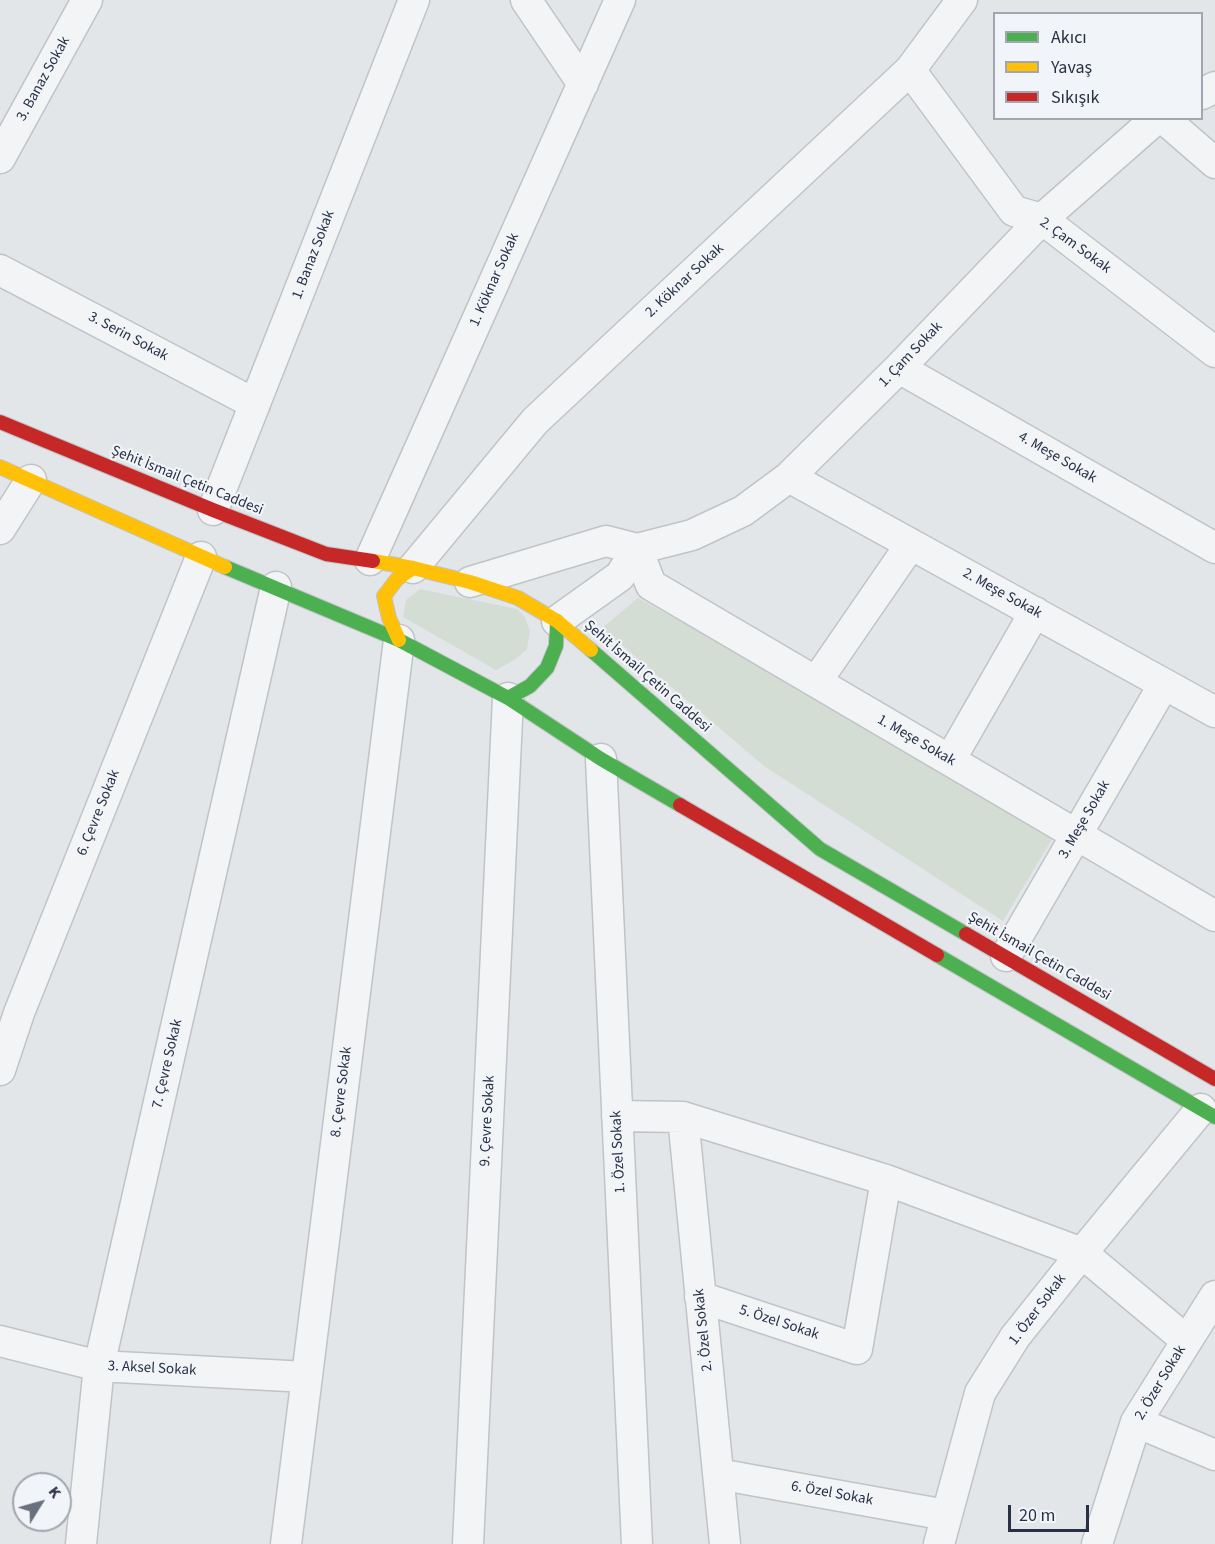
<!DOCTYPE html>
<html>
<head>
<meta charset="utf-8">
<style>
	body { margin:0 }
	#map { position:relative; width:1215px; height:1544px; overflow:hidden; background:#e3e6e9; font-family:"Source Sans 3",sans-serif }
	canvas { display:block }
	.legend { position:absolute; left:993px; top:12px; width:210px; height:108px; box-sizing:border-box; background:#f1f4f8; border:2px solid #a1a6b0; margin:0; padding:8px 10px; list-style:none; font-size:18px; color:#283144 }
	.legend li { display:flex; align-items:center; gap:12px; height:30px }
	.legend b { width:30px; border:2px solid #a1a6b0 }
	.north { position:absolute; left:12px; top:1472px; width:60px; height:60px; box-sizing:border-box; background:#f1f4f8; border:2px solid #a1a6b0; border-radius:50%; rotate:53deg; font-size:16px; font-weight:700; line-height:24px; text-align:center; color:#283144 }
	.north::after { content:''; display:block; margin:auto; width:21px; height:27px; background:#69707e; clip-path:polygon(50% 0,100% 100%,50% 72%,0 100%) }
	.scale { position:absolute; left:1008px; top:1505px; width:81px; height:27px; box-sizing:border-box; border:3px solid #283144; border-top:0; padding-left:8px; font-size:18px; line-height:21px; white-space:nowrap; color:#283144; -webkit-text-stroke:4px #f1f4f8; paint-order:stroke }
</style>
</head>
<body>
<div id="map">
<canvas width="1215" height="1544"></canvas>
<ul class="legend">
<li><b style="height:8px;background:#4caf50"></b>Akıcı</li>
<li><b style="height:8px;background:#ffc107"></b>Yavaş</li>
<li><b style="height:8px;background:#c62828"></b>Sıkışık</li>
</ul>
<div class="north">K</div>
<div class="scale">20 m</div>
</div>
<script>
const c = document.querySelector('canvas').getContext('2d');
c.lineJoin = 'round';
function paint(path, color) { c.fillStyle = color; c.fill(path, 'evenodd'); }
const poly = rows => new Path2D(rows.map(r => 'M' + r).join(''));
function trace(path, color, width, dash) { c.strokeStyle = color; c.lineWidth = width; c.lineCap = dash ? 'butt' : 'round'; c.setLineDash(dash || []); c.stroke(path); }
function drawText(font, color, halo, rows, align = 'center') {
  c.font = font + ' "Source Sans 3",sans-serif'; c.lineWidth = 4.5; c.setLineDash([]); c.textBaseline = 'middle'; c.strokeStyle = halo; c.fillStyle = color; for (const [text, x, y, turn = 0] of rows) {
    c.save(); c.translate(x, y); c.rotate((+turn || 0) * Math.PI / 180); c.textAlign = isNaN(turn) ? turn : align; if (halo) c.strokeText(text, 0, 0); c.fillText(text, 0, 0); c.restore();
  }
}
paint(poly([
	[420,589,517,609,525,617,530,631,527,649,516,659,496,670,403,617,406,600],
	[638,598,1058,829,1003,921,764,766,602,628]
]), '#d3ddd4');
const street = poly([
	[526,0,583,84],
	[910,70,1014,211,1042,219,1215,352],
	[1202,94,1215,87],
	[1163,118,1215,163],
	[0,158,87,0],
	[0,270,255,404],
	[899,368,1215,548],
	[789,477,1215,712],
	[213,510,414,0],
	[0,529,31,480],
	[637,549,651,585,1215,916],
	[370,560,620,0],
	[413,568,535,421,910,70,962,0],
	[470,582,606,541,637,549,692,535,743,511,789,477,899,368,1042,219,1157,118],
	[557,621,620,576,637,549],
	[816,682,911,544],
	[601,759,637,1544],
	[950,760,1035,612],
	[1006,956,1164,684],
	[0,1070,19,1013,201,557],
	[617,1116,683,1117,886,1180,1082,1253,1186,1340],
	[683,1117,725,1544],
	[700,1297,857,1349,886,1180],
	[0,1341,99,1366,307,1377],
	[1136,1422,1215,1455],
	[718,1474,946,1515],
	[81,1544,99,1366,276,587],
	[286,1544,399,640],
	[468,1544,508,698],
	[939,1544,980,1393,1015,1337,1082,1253,1201,1109],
	[1097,1544,1136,1422,1215,1296]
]);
const fast = poly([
	[225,567,399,640,508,698,601,759,680,805],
	[591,650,820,849,966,934],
	[508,698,530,686,547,668,556,646,557,621],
	[937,955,1215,1117]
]);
const slow = poly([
	[0,467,225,567],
	[373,561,413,568,470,582,518,598,557,621,591,650],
	[399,640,389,618,384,596,397,579,413,568]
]);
const jam = poly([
	[0,422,213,510,326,554,373,561],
	[680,805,937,955],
	[966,934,1215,1079]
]);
trace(street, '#c0c3c7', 33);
trace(fast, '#c0c3c7', 16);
trace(slow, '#c0c3c7', 16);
trace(jam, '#c0c3c7', 16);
trace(street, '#f3f4f5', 30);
trace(fast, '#4caf50', 14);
trace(slow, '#ffc107', 14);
trace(jam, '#c62828', 14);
drawText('15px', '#283144', '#f1f4f8', [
	["3. Banaz Sokak",44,79,-61],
	["2. Çam Sokak",1075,246,36],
	["1. Banaz Sokak",314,255,-69],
	["1. Köknar Sokak",495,280,-66],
	["2. Köknar Sokak",685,281,-43],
	["3. Serin Sokak",128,337,28],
	["1. Çam Sokak",911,355,-46],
	["4. Meşe Sokak",1057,458,30],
	["Şehit İsmail Çetin Caddesi",187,481,22],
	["2. Meşe Sokak",1002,594,29],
	["Şehit İsmail Çetin Caddesi",647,677,41],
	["1. Meşe Sokak",916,741,30],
	["6. Çevre Sokak",99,813,-68],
	["3. Meşe Sokak",1085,820,-60],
	["Şehit İsmail Çetin Caddesi",1039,957,30],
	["7. Çevre Sokak",168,1064,-77],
	["8. Çevre Sokak",342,1092,-83],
	["9. Çevre Sokak",488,1121,-87],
	["1. Özel Sokak",619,1152,-93],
	["1. Özer Sokak",1038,1310,-53],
	["5. Özel Sokak",779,1323,18],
	["2. Özel Sokak",704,1330,-96],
	["3. Aksel Sokak",152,1369,3],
	["2. Özer Sokak",1161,1383,-59],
	["6. Özel Sokak",832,1494,10]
]);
</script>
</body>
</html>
